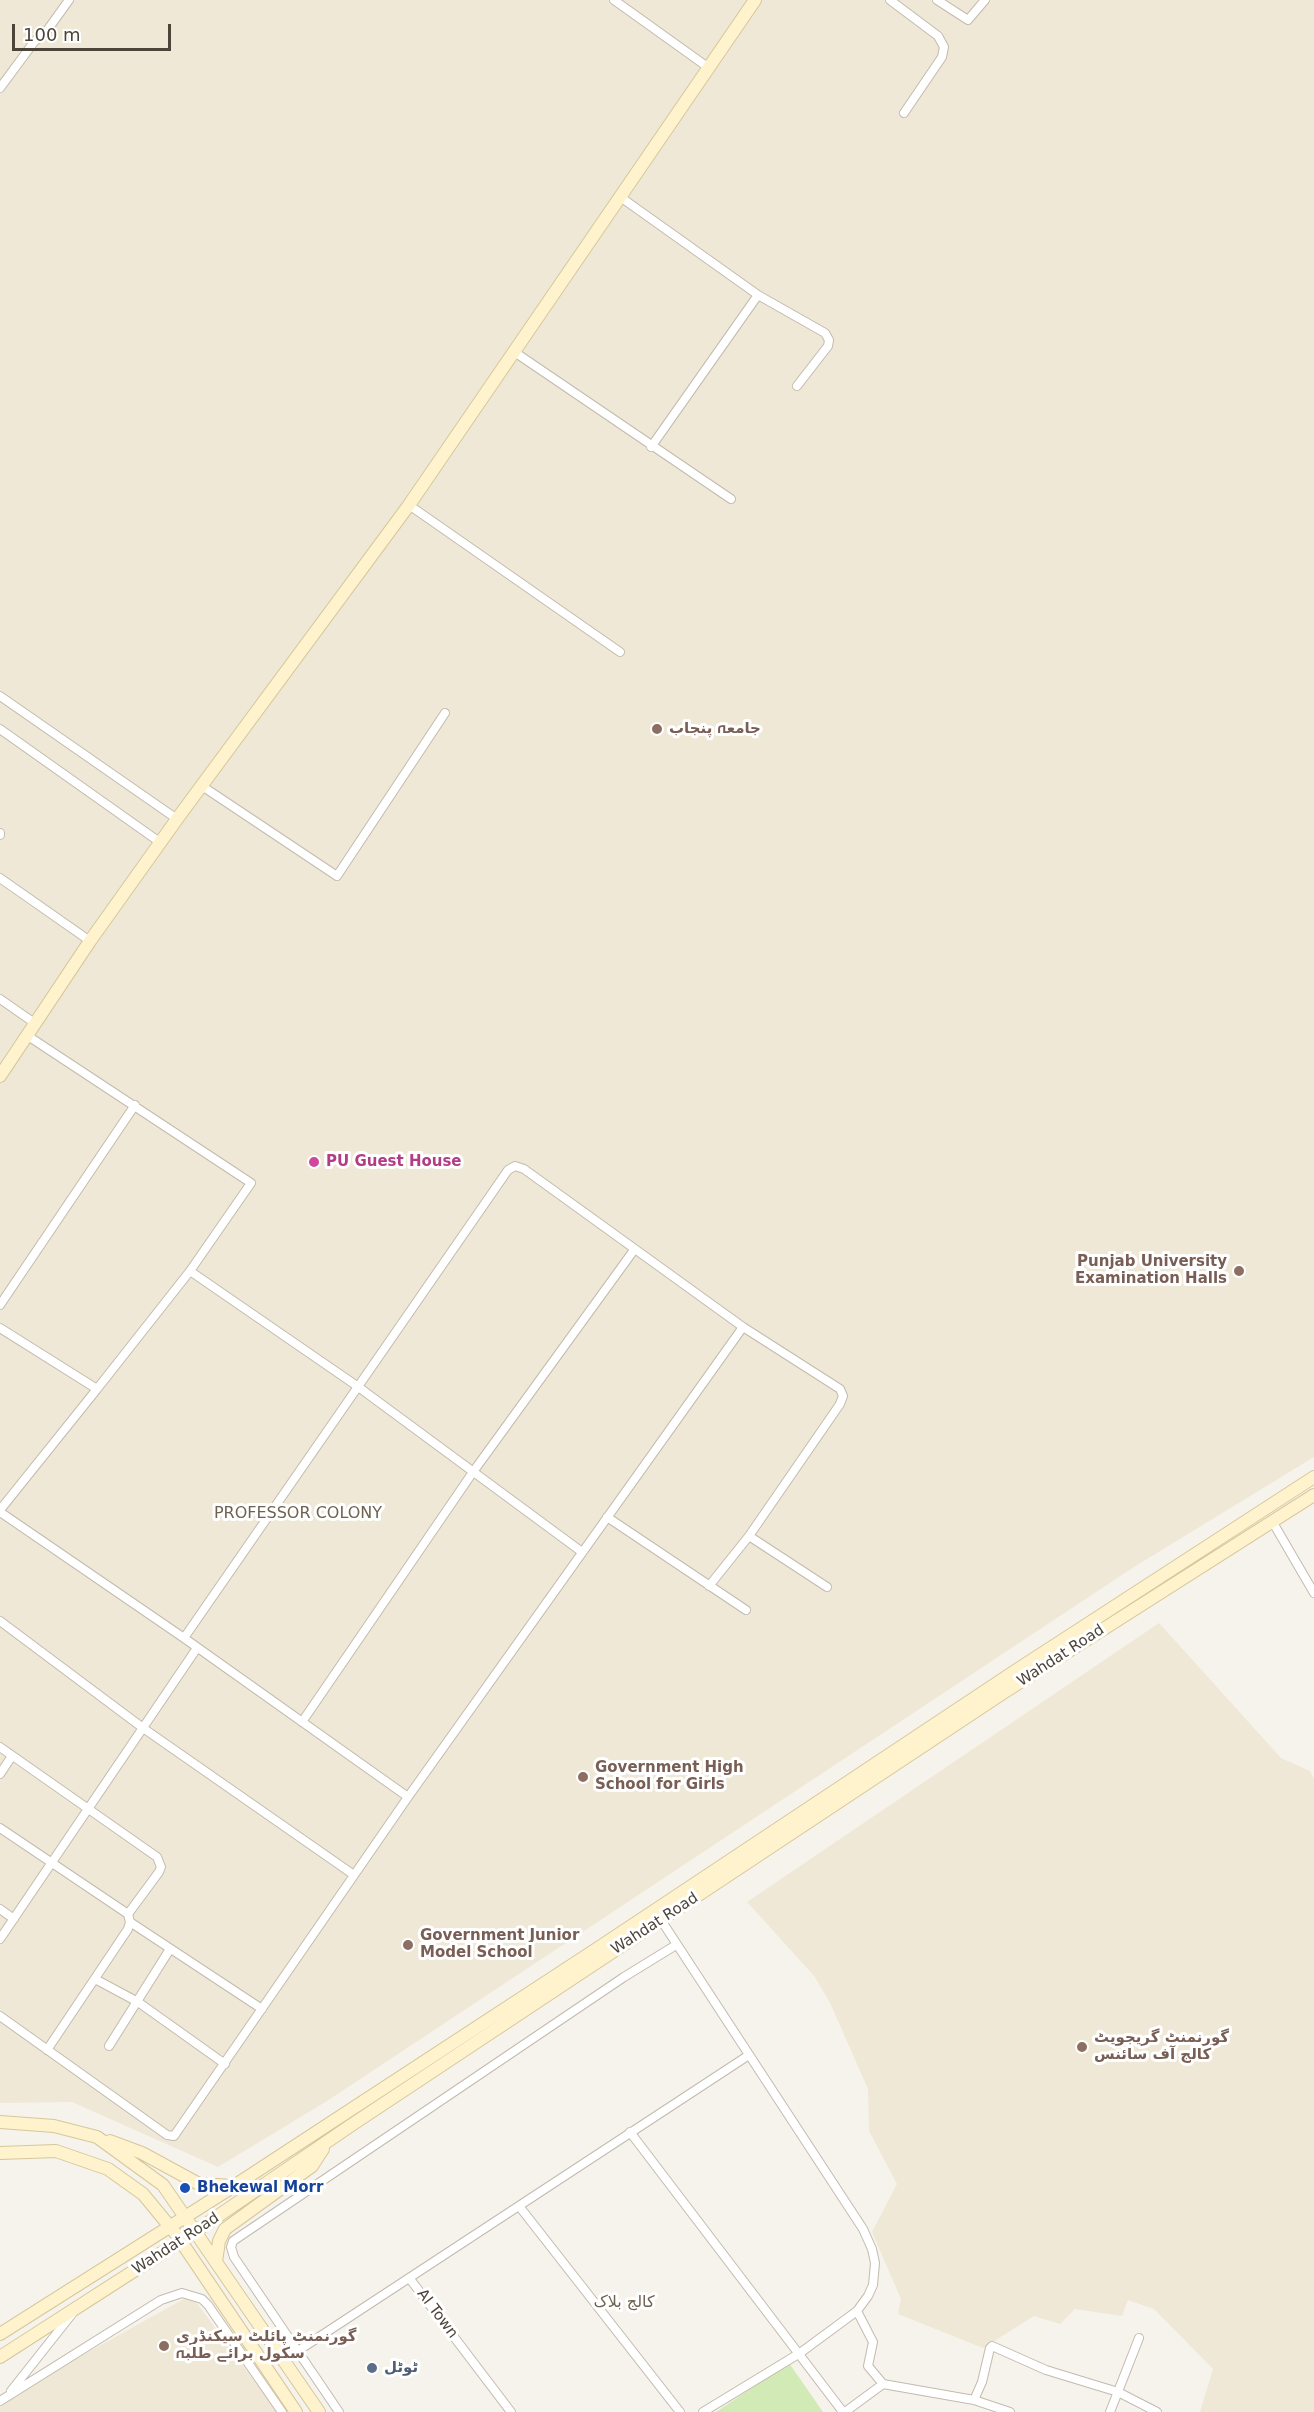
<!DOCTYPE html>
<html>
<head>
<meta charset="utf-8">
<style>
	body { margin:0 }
	#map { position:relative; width:1314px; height:2412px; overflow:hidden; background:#f6f3ec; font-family:"DejaVu Sans",sans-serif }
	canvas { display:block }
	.scale { position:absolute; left:12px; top:24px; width:159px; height:27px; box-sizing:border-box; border:3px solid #4b4439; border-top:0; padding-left:8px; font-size:18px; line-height:21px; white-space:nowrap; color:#4b4439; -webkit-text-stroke:4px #fff; paint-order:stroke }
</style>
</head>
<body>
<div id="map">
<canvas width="1314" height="2412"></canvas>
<div class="scale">100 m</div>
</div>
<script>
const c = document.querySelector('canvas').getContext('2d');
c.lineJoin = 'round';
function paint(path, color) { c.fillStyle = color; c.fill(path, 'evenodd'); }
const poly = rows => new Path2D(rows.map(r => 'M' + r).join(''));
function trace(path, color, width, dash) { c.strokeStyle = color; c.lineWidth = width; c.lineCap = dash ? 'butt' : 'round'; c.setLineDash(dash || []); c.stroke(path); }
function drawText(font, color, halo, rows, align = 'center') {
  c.font = font + ' "DejaVu Sans",Cairo,sans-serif'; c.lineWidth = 6; c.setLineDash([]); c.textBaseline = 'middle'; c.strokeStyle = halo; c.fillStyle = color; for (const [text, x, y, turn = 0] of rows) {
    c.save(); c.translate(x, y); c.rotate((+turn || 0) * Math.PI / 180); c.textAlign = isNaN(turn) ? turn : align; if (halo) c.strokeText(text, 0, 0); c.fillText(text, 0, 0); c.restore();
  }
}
paint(poly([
	[0,0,1314,0,1314,1457,1134,1567,327,2101,218,2167,72,2102,0,2103],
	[1159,1623,1281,1758,1310,1771,1314,1779,1314,2412,1200,2412,1213,2369,1154,2309,1128,2300,1122,2316,1075,2309,1060,2324,1034,2316,983,2348,898,2314,901,2299,872,2232,897,2184,869,2131,868,2089,831,2005,815,1977,747,1902],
	[191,2295,277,2412,0,2412,0,2401]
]), '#efe8d6');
paint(poly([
	[789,2363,823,2412,716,2412]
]), '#d2eab5');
const street = poly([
	[614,0,709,68],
	[890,0,938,36,944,47,942,57,904,113],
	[937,0,968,20,985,0],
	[0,88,34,42,46,32,69,0],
	[619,196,758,295,825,333,829,340,828,346,797,386],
	[513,351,731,499],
	[651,447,758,295],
	[409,505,620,652],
	[0,696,177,819],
	[0,729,161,843],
	[202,786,337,876,445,713],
	[0,833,0,835],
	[0,878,90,941],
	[0,999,36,1024],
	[28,1036,251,1183,190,1271,97,1389],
	[190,1271,357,1386,582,1552],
	[0,1305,135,1105],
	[0,1328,97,1389,0,1510],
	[0,1512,184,1638,408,1797],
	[607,1517,746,1610],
	[1272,1521,1314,1593],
	[749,1536,827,1587],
	[0,1621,143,1728,354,1875],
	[184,1638,508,1170,515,1166,524,1169,743,1327],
	[302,1722,473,1472,634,1250],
	[0,1747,157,1857,161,1867,159,1872,128,1914],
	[0,1774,12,1756],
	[0,1828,128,1914,130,1922,128,1929,47,2050],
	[0,1909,14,1919],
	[661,1920,863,2229,872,2249,875,2263,873,2285,868,2296,857,2311,800,2353,703,2412],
	[130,1922,262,2009],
	[0,1939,197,1648],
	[95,1979,138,2002,225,2064],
	[0,2016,167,2135,174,2136,408,1797,743,1327,840,1389,843,1396,840,1404,749,1536,709,1586],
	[109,2046,170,1949],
	[630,2132,843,2412],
	[519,2206,680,2412],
	[410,2279,511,2412],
	[857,2311,873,2342,868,2366,883,2384,974,2400,1010,2412],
	[284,2360,749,2055],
	[11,2391,72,2314],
	[974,2400,982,2382,990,2348,992,2346,1046,2370,1118,2392,1157,2412],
	[0,2401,161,2300,182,2293,202,2299,208,2305,282,2412],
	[339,2412,234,2257,231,2247,233,2241,624,1977,676,1945],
	[845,2412,883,2384],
	[1110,2412,1139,2338]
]);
const secondary = poly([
	[0,1076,90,941,177,819,409,505,755,0],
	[0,2122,54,2126,97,2137,163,2185,319,2412],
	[110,2141,142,2153,199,2184,234,2186],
	[0,2153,56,2151,108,2169,143,2194,176,2234,296,2412],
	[216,2262,219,2241,225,2229,312,2166,323,2149],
	[0,2334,234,2186,598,1948,1012,1673,1314,1477],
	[0,2357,196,2231,353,2124,1003,1693,1314,1495]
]);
trace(street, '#c2bbae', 10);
trace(secondary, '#d6c79b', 14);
trace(street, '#fff', 8);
trace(secondary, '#fff3cd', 12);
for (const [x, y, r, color] of [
	[657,729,6,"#8d6e63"],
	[314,1162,6,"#d1479c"],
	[1239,1271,6,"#8d6e63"],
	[583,1777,6,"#8d6e63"],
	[408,1945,6,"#8d6e63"],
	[1082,2047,6,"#8d6e63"],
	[185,2188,6,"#1a4fb4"],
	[164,2346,6,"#8d6e63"],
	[372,2368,6,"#5c6f8a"]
]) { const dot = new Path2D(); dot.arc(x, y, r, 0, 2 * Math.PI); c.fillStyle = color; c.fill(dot); trace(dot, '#fff', 2); }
drawText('bold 15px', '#785e54', '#fff', [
	["جامعہ پنجاب",669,729],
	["Punjab University",1227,1262,"right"],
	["Examination Halls",1227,1279,"right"],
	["Government High",595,1768],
	["School for Girls",595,1785],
	["Government Junior",420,1936],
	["Model School",420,1953],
	["گورنمنٹ گریجویٹ",1094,2038],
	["کالج آف سائنس",1094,2055],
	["گورنمنٹ پائلٹ سیکنڈری",176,2337],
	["سکول برائے طلبہ",176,2354]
], 'left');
drawText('bold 15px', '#b23c85', '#fff', [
	["PU Guest House",326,1162]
], 'left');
drawText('15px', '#4b4439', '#fff', [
	["Wahdat Road",1061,1656,-33],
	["Wahdat Road",655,1924,-33],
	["Wahdat Road",176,2244,-33],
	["AI Town",437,2314,53]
]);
drawText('bold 15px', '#164399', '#fff', [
	["Bhekewal Morr",197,2188]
], 'left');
drawText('bold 15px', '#4e5e75', '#fff', [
	["ٹوٹل",384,2368]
], 'left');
drawText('16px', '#6e6250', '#fff', [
	["PROFESSOR COLONY",298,1514],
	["کالج بلاک",624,2303]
]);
</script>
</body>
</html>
